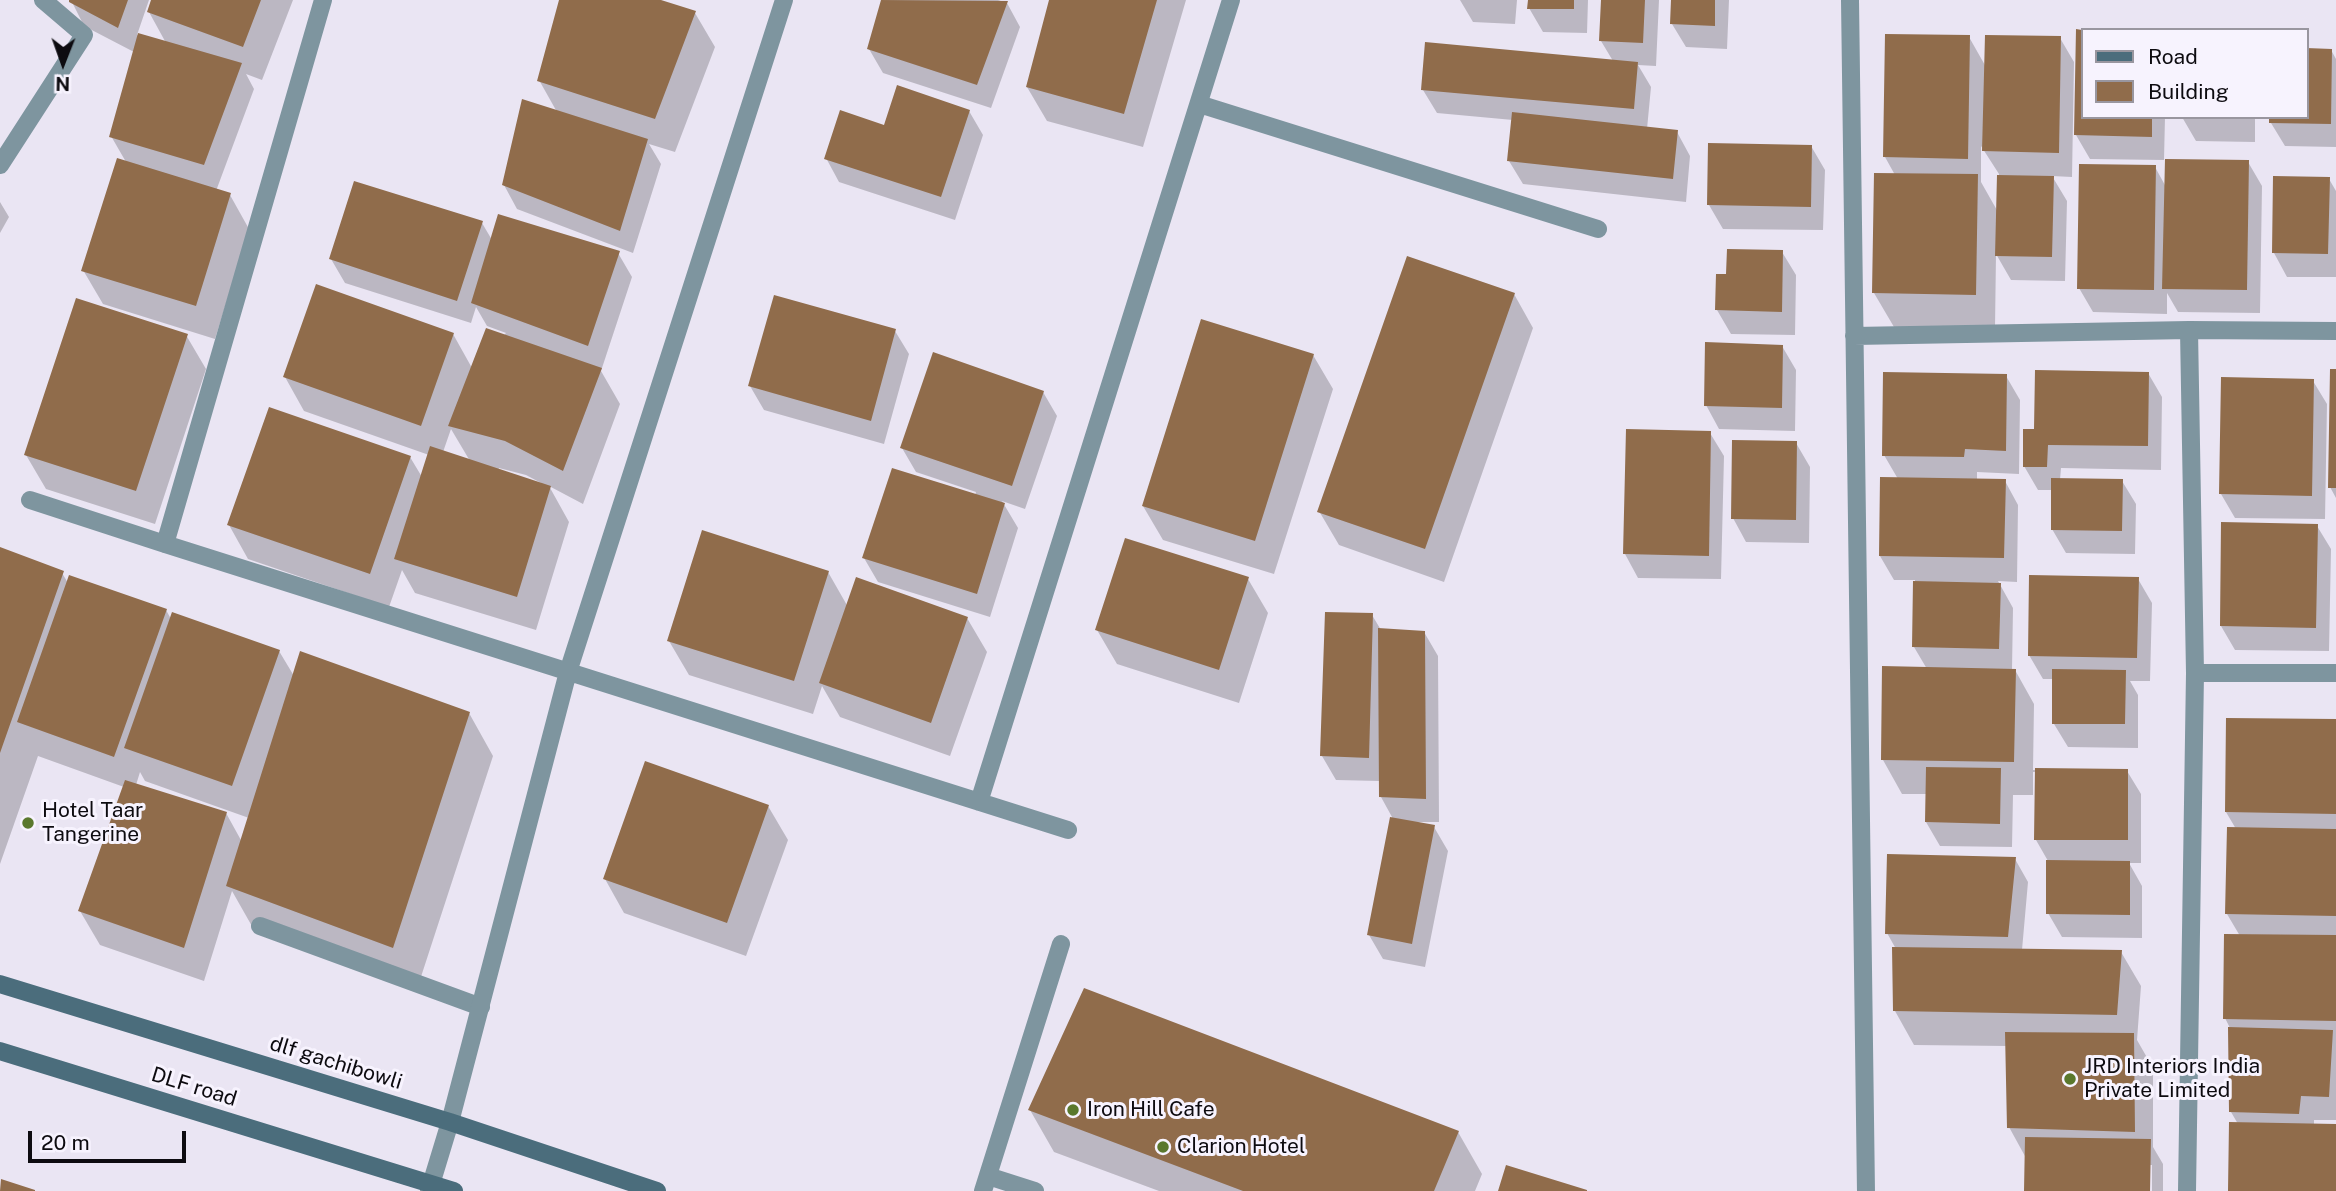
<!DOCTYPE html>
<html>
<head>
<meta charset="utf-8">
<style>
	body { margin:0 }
	#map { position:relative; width:2336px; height:1191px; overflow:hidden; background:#eae5f3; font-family:"Public Sans",sans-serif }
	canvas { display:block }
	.legend { position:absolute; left:2081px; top:28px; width:228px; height:91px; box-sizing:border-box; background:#f7f3fe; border:2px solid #99969f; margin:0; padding:9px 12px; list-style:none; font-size:21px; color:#0d0b10 }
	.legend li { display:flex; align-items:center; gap:14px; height:35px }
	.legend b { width:35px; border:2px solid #99969f }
	.north { position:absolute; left:28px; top:28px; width:70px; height:70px; -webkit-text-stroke:5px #f7f3fe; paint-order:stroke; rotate:181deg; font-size:19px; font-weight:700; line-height:28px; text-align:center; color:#0d0b10 }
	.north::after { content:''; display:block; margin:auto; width:24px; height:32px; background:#0d0b10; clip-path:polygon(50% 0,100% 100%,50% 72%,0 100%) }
	.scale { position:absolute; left:28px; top:1131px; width:158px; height:32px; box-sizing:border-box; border:4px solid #0d0b10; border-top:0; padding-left:9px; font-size:21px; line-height:24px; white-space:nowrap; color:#0d0b10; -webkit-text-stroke:5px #f7f3fe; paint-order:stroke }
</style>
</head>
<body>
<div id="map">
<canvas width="2336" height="1191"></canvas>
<ul class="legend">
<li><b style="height:9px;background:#4b6d7c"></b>Road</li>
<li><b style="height:19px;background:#906c4b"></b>Building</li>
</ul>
<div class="north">N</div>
<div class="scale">20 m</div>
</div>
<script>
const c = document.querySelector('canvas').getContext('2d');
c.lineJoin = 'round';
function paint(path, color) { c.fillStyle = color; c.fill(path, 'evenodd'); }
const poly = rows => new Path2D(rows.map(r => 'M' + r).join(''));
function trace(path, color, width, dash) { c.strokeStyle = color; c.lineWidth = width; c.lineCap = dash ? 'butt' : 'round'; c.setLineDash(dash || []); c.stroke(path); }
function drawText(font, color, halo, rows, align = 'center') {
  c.font = font + ' "Public Sans",sans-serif'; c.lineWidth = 6; c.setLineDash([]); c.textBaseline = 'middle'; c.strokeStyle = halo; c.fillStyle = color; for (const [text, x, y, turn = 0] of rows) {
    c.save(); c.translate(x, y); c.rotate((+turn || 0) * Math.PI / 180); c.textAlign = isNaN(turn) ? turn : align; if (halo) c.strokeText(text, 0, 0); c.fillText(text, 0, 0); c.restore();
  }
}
paint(poly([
	[71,0,149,0,137,35,166,43,149,12,153,0,293,0,262,80,246,74,254,89,216,191,230,195,249,229,215,339,103,304,83,270,126,162,111,136,134,52,84,26],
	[561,0,656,0,695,13,715,47,675,152,649,144,661,164,633,253,517,209,504,185,557,112,539,80],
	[883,0,998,0,1007,3,1020,27,991,108,883,73,869,49],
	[1051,0,1186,0,1143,147,1047,121,1027,87],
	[1460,0,1517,0,1515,24,1473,22],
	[1529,0,1588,0,1587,33,1543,32,1529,8],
	[1603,0,1659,0,1656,66,1638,65,1651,87,1647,129,1677,132,1690,156,1686,202,1523,184,1509,161,1513,120,1437,113,1423,90,1613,61,1601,41],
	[1673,0,1729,0,1727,49,1686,47,1672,24],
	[2078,31,2082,31,2082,117,2165,117,2164,160,2090,159,2076,135],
	[1969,37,1986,67,2060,38,2074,62,2072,177,2052,176,2067,201,2065,281,2011,280,1996,254,1995,328,1894,327,1874,293,1895,175,1885,157],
	[1981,146,1999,174,1998,212,1981,182],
	[2331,50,2336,59,2336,147,2285,146,2271,123,2306,117],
	[969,111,983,135,955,220,839,182,826,158],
	[2182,117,2255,117,2255,142,2196,141],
	[1811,146,1825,170,1823,230,1723,229,1709,205],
	[2248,162,2262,186,2260,313,2178,312,2167,293,2167,314,2093,312,2079,288,2155,167,2166,187],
	[2329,179,2336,191,2336,277,2287,277,2274,253],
	[0,202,9,217,0,233],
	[482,223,492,240,618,253,632,277,601,371,620,404,583,504,549,486,569,522,536,630,415,593,402,570,389,607,248,559,229,525,410,457,422,477,429,455,304,411,285,377,453,334,472,368,506,333,487,326,476,307,471,323,345,283,331,259],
	[451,429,470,461,443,452],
	[499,468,526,475,541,483,540,485,498,471],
	[1782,252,1796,275,1795,335,1731,334,1717,310,1728,276],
	[1514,294,1533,328,1444,582,1339,545,1319,511],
	[895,331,909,354,884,444,764,410,750,386],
	[186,335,206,369,155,524,46,489,26,455],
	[1782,346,1796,370,1795,431,1719,429,1706,405],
	[1313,355,1333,389,1274,574,1163,540,1143,506],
	[2336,371,2336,498,2330,487],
	[2148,373,2162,397,2161,470,2061,468,2060,480,2122,481,2136,504,2135,554,2066,553,2052,529,2053,490,2038,490,2024,466,2036,431],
	[2006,376,2020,400,2019,474,1977,472,1977,481,2005,481,2018,505,2017,582,1998,581,2013,608,2012,670,2015,670,2034,704,2033,770,2127,771,2141,794,2141,863,2129,863,2142,886,2142,938,2062,937,2048,913,2048,861,2036,840,2036,772,2033,772,2033,795,2013,795,2012,847,1940,846,1926,822,1927,794,1902,794,1883,760,1927,669,1914,647,1915,580,1894,580,1880,556,1898,479,1884,455],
	[2313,381,2327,404,2325,519,2235,518,2221,494],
	[1043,392,1057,416,1025,509,1002,501,1018,528,990,617,878,582,864,558,975,495,976,492,916,472,902,448],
	[1710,433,1724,456,1721,579,1638,578,1625,554],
	[1796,443,1810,467,1809,543,1746,542,1733,518],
	[2317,526,2331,549,2329,651,2235,650,2221,626],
	[0,549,62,573,68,583,166,610,171,619,279,651,294,676,469,713,493,756,417,989,253,928,232,891,204,981,100,945,80,911,124,787,38,756,0,864],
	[140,772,145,781,249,818,242,842,226,813,136,785],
	[828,572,848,607,967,618,987,652,950,756,840,717,822,686,813,714,689,675,669,641],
	[1248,579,1268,613,1239,703,1117,664,1097,630],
	[2138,579,2152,603,2150,681,2130,681,2138,695,2138,748,2068,747,2054,724,2054,679,2043,679,2029,655],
	[1372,615,1381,630,1424,632,1438,656,1439,822,1418,822,1418,824,1434,827,1448,851,1425,967,1383,959,1369,935,1392,817,1381,797,1380,781,1336,780,1322,756],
	[2336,721,2336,1120,2314,1120,2314,1125,2336,1126,2336,1191,2230,1191,2238,1124,2231,1112,2230,1028,2225,1018,2240,936,2227,914,2236,829,2226,812],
	[768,806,788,840,746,956,624,913,605,879],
	[2015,859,2028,882,2022,950,2121,952,2141,986,2137,1040,2153,1068,2153,1147,2163,1164,2163,1191,2152,1191,2152,1165,2148,1165,2148,1191,2026,1191,2026,1158,2009,1127,2007,1046,1914,1045,1895,1011,1896,949,1887,933],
	[1030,1110,1458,1132,1482,1174,1475,1191,1159,1191,1054,1152]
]), '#0003');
paint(poly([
	[69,0,128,0,118,28,69,2],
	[151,0,261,0,243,47,147,12],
	[559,0,661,0,696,11,655,119,537,81],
	[881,0,1008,1,977,85,867,49],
	[1049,0,1157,0,1124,114,1026,87],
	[1528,0,1574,0,1574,9,1527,9],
	[1601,0,1645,0,1643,43,1599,41],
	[1671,0,1715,0,1715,26,1670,24],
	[2076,29,2082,30,2082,117,2152,117,2152,137,2074,135],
	[138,33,242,63,204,165,109,137],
	[1885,34,1970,35,1968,159,1883,157],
	[1985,35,2061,36,2059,153,1982,151],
	[1425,42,1638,62,1634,109,1421,90],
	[2306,48,2332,49,2331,124,2269,123,2269,117,2306,117],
	[897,85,970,110,941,197,824,159,840,110,884,125],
	[522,99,648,139,620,231,502,185],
	[1512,112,1678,130,1673,179,1507,161],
	[1708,143,1812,145,1811,207,1707,205],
	[117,158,231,193,196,306,81,271],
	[2165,159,2249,160,2247,290,2162,289],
	[2079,164,2156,165,2154,290,2077,289],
	[1874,173,1978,174,1976,295,1872,293],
	[1997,175,2054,176,2052,257,1995,256],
	[2273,176,2330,177,2328,254,2272,253],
	[354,181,483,221,457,301,329,259],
	[498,214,620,251,588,346,471,303],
	[1727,249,1783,250,1782,312,1715,310,1716,274,1726,274],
	[1407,256,1515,293,1425,549,1317,512],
	[316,284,454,333,421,426,283,377],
	[774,295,896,329,871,421,748,386],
	[76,298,188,334,136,491,24,455],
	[1201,319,1314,354,1255,541,1142,506],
	[486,328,602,368,563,471,505,441,448,426],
	[1705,342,1783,345,1782,408,1704,406],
	[933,352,1044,391,1012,486,900,448],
	[2330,369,2336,369,2336,488,2328,488],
	[2035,370,2149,372,2148,446,2048,445,2047,467,2023,467,2023,429,2034,429],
	[1883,372,2007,374,2006,451,1965,449,1964,457,1882,456],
	[2221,377,2314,379,2312,496,2219,494],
	[269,407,411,456,370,574,227,525],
	[1626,429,1711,431,1709,556,1623,554],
	[1732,440,1797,441,1796,520,1731,519],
	[430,446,551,486,517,597,394,559],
	[892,468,1005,503,977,594,862,558],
	[1880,477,2006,479,2004,558,1879,556],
	[2051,478,2123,479,2122,531,2051,530],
	[2221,522,2318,524,2316,628,2220,626],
	[702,530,829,571,794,681,667,641],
	[1125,538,1249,577,1219,670,1095,630],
	[0,547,64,571,0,753],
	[69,575,167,609,114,757,17,722],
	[2029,575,2139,577,2137,658,2028,656],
	[856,577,968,617,931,723,819,683],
	[1913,581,2001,583,1999,649,1912,647],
	[172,612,280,650,232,786,124,748],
	[1325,612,1373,613,1369,758,1320,756],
	[1378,628,1425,631,1426,799,1379,797],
	[300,651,470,712,393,948,226,886],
	[1882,666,2016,669,2014,762,1881,760],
	[2052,669,2126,670,2125,724,2052,724],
	[2226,718,2336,719,2336,814,2225,812],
	[645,761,769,805,727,923,603,879],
	[1926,767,2001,768,2000,824,1925,822],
	[2035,768,2128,769,2128,840,2034,840],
	[125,780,227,812,184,948,78,911],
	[1390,817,1435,825,1412,944,1367,935],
	[2227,827,2336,829,2336,916,2225,914],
	[1887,854,2016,857,2008,937,1885,934],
	[2046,860,2130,861,2130,915,2046,914],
	[2224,934,2336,935,2336,1021,2223,1019],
	[1892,947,2122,950,2117,1015,1893,1011],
	[1084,988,1459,1131,1434,1191,1243,1191,1028,1110],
	[2228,1027,2333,1030,2329,1097,2301,1096,2299,1114,2229,1112],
	[2005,1032,2134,1033,2135,1132,2007,1128],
	[2229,1122,2336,1124,2336,1191,2228,1191],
	[2025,1137,2151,1139,2150,1191,2024,1191],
	[1506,1165,1587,1190,1587,1191,1498,1191],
	[1,1179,35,1190,35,1191,0,1191]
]), '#906c4b');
trace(poly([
	[260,926,481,1007],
	[988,1176,1035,1191],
	[983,1191,1061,944]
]), '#7e959f', 18);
trace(poly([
	[1850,0,1866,1191],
	[1199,104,1598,229],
	[0,165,84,35,43,0],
	[2189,330,2195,673,2336,673],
	[1854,336,2189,330,2336,331],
	[30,500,165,544,1068,830],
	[165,544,323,0],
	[979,802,1231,0],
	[429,1191,450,1122,568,672,784,0],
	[2187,1191,2195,673]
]), '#7e959f', 18);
trace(poly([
	[0,984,450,1122,657,1191],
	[0,1051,454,1191]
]), '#4b6d7c', 18);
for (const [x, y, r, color] of [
	[28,823,7,"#5a782d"],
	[2070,1079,7,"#5a782d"],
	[1073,1110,7,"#5a782d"],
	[1163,1147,7,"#5a782d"]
]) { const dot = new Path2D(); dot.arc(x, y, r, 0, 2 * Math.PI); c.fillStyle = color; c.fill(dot); trace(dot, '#f7f3fe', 2.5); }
drawText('21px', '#0d0b10', '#f7f3fe', [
	["Hotel Taar",42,811],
	["Tangerine",42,835],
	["JRD Interiors India",2084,1067],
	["Private Limited",2084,1091],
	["Iron Hill Cafe",1087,1110],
	["Clarion Hotel",1177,1147]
], 'left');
drawText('21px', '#0d0b10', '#f7f3fe', [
	["dlf gachibowli",336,1063,17],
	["DLF road",194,1087,17]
]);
</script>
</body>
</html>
